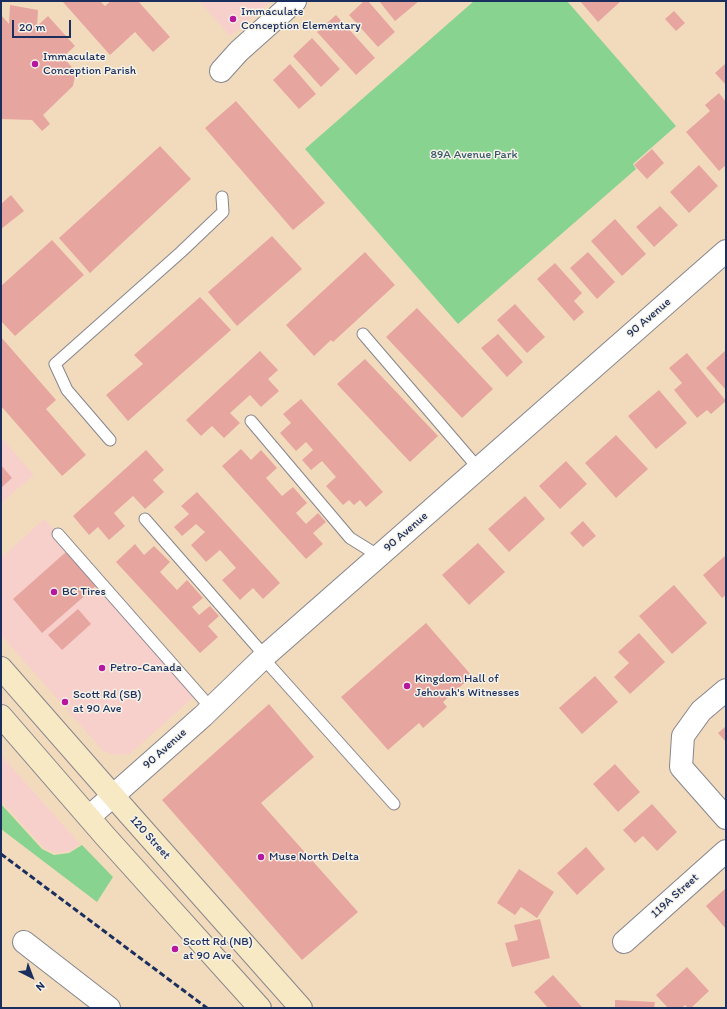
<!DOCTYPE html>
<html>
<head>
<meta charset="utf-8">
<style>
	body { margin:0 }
	#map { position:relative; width:727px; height:1009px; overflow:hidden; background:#f2dbbc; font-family:Itim,sans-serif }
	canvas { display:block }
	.frame { position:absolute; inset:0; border:2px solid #1b2f5e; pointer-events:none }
	.north { position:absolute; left:12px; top:957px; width:40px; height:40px; -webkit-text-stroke:3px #f7f3e8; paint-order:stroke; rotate:138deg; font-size:11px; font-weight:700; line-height:16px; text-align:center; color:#1b2f5e }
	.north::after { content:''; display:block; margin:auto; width:14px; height:18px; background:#1b2f5e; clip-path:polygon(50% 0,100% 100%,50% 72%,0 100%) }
	.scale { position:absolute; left:12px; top:20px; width:59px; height:18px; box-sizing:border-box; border:2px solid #1b2f5e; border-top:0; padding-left:5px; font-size:12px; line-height:14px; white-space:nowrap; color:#1b2f5e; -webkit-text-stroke:3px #f7f3e8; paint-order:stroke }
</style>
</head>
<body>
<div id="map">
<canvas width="727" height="1009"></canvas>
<div class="frame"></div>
<div class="north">N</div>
<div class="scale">20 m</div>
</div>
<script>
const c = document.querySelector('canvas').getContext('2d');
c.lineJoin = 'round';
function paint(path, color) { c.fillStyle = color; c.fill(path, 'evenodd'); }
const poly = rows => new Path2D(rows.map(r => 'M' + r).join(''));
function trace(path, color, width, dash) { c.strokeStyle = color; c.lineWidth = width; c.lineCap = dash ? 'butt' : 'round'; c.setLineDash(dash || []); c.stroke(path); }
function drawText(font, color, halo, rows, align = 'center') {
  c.font = font + ' Itim,sans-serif'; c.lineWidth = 3; c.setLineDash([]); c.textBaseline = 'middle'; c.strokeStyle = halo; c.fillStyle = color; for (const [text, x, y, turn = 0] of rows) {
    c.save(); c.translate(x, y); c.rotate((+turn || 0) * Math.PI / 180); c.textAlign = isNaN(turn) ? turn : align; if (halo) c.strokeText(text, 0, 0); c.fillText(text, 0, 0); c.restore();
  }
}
paint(poly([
	[199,1,271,1,230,36],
	[1,437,34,475,1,503],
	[44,519,198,693,130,754,115,755,103,751,1,635,1,558],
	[1,755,80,844,71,851,56,853,44,848,1,801]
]), '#f7d0cb');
paint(poly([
	[474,1,567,1,676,126,633,164,636,169,458,324,305,149],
	[1,804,42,849,54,855,69,853,82,845,113,877,97,902,1,829]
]), '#88d390');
paint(poly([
	[64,1,100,1,105,6,111,1,138,1,170,37,153,52,135,32,110,55,63,2],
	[364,1,368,1,395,32,378,47,349,15],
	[379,1,419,1,395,21],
	[580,1,621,1,598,22],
	[10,5,38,10,37,26,48,16,75,46,63,57,76,72,73,86,43,115,50,124,42,131,32,120,1,119,1,15,9,24],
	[674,11,685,23,676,31,665,19],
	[336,15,375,58,356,75,317,32],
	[312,38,340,69,321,87,293,56],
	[726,63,726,85,715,73],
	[290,64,316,94,299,109,273,80],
	[719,93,726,102,726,165,719,171,686,132,710,111,705,105],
	[236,101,325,203,293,230,205,128],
	[160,146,191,179,90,273,59,238],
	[652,149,664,163,647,179,634,165],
	[699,165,718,186,689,213,670,192],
	[11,195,24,211,1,229,1,204],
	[660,206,678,225,654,247,636,227],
	[615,219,646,254,622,276,591,241],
	[272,236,302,269,237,326,208,292],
	[52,240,84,275,15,336,1,321,1,286],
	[365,252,395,285,333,342,331,340,314,356,286,325],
	[588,252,615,282,597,299,570,268],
	[555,263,582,293,574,301,584,312,574,321,537,279],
	[200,297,231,330,128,421,106,395,143,364,134,355],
	[515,304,545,337,527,353,497,320],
	[417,308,493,389,462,418,386,337],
	[498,334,523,362,507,377,481,348],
	[1,337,56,400,46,409,86,455,62,476,1,406],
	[726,350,726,390,706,368],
	[260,351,278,370,268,379,279,391,261,407,250,395,230,413,240,423,224,438,212,426,201,436,186,420],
	[687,353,726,401,711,414,707,410,697,418,674,390,682,383,669,368],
	[365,359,438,436,410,462,337,384],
	[659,390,687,423,656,449,628,416],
	[301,399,383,492,366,507,360,500,354,505,349,500,343,505,326,486,336,477,322,461,311,470,302,460,313,450,306,442,296,451,280,433,291,423,283,414],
	[616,435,648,469,616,498,585,463],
	[241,449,251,460,261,450,277,468,266,478,282,496,293,487,307,503,296,513,306,524,318,513,326,522,313,533,323,544,306,559,222,466],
	[146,450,164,470,153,480,164,492,145,509,133,496,114,513,125,526,109,540,98,527,89,535,73,516],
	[566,461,587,484,560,509,539,486],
	[1,465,12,478,1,488],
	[197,492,280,583,263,599,253,588,240,600,222,580,236,568,220,550,206,562,191,545,205,532,196,524,182,536,174,527,189,514,181,506],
	[525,496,545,519,509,552,488,529],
	[583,521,596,536,583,547,570,533],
	[478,543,505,572,469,605,442,575],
	[135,544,144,555,154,546,170,562,160,572,177,590,187,580,203,598,192,607,199,615,210,606,219,616,208,626,218,637,200,653,116,562],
	[66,552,96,586,42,633,13,599],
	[726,555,726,595,722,598,703,575],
	[674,585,707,623,672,654,639,616],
	[78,609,91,624,62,650,48,635],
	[426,623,472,676,443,702,447,707,423,728,419,723,388,750,341,697],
	[639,633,665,662,630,694,614,677,629,663,618,652],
	[595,676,618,702,582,734,559,708],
	[269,704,314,757,261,803,358,912,302,960,162,800],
	[726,726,726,742,718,733],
	[615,764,640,792,618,812,593,784],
	[652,804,677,832,657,851,643,836,635,843,623,830],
	[586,847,605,869,577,895,557,873],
	[519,869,554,892,537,918,521,907,515,915,497,903],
	[726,888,726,929,706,906],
	[540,919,550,958,512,967,505,943,518,940,514,925],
	[687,967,709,991,691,1008,688,1008,685,1005,682,1008,668,1008,656,995],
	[553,975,582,1007,581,1008,548,1008,534,992],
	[615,1000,655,1002,654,1008,615,1008]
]), '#e7a5a0');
const service = poly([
	[363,334,479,469],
	[251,421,350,538,379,556],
	[110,440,67,390,55,364,181,252,223,212,222,197],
	[145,519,265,656],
	[58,534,211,708],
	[263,658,394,804]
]);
const minor = poly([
	[221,71,239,51,295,1],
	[726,690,701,711,683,736,681,767,726,818],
	[24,942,109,1008],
	[624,942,726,851]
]);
const tertiary = poly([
	[89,817,203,716,265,656,726,251]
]);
const secondary = poly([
	[1,668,129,814,301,1008],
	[1,716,105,836,260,1008]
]);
trace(service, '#86858d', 13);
trace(minor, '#86858d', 24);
trace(tertiary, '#86858d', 24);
trace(secondary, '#86858d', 24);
trace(service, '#fff', 11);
trace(minor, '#fff', 22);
trace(tertiary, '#fff', 22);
trace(secondary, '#f7e9c3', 22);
trace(poly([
	[1,854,207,1008]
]), '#1b2f5e', 3, [6, 3]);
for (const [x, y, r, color] of [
	[233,19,4,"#b5179e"],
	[35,64,4,"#b5179e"],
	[54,592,4,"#b5179e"],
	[102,668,4,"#b5179e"],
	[407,686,4,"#b5179e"],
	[65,702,4,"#b5179e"],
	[261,857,4,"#b5179e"],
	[175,949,4,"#b5179e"]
]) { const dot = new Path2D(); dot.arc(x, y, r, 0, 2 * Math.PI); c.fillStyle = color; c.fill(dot); trace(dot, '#f7f3e8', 1.5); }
drawText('12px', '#1b2f5e', '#f7f3e8', [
	["Immaculate",241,12],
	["Conception Elementary",241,26],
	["Immaculate",43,57],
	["Conception Parish",43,71],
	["BC Tires",62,592],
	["Petro-Canada",110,668],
	["Kingdom Hall of",415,679],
	["Jehovah's Witnesses",415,693],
	["Scott Rd (SB)",73,695],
	["at 90 Ave",73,709],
	["Muse North Delta",269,857],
	["Scott Rd (NB)",183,942],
	["at 90 Ave",183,956]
], 'left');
drawText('12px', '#36586a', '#f7f3e8', [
	["89A Avenue Park",474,155]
]);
drawText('12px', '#1b2f5e', '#f7f3e8', [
	["90 Avenue",649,318,-41],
	["90 Avenue",406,532,-41],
	["90 Avenue",165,749,-42],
	["120 Street",150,838,48],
	["119A Street",675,896,-42]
]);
</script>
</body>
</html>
